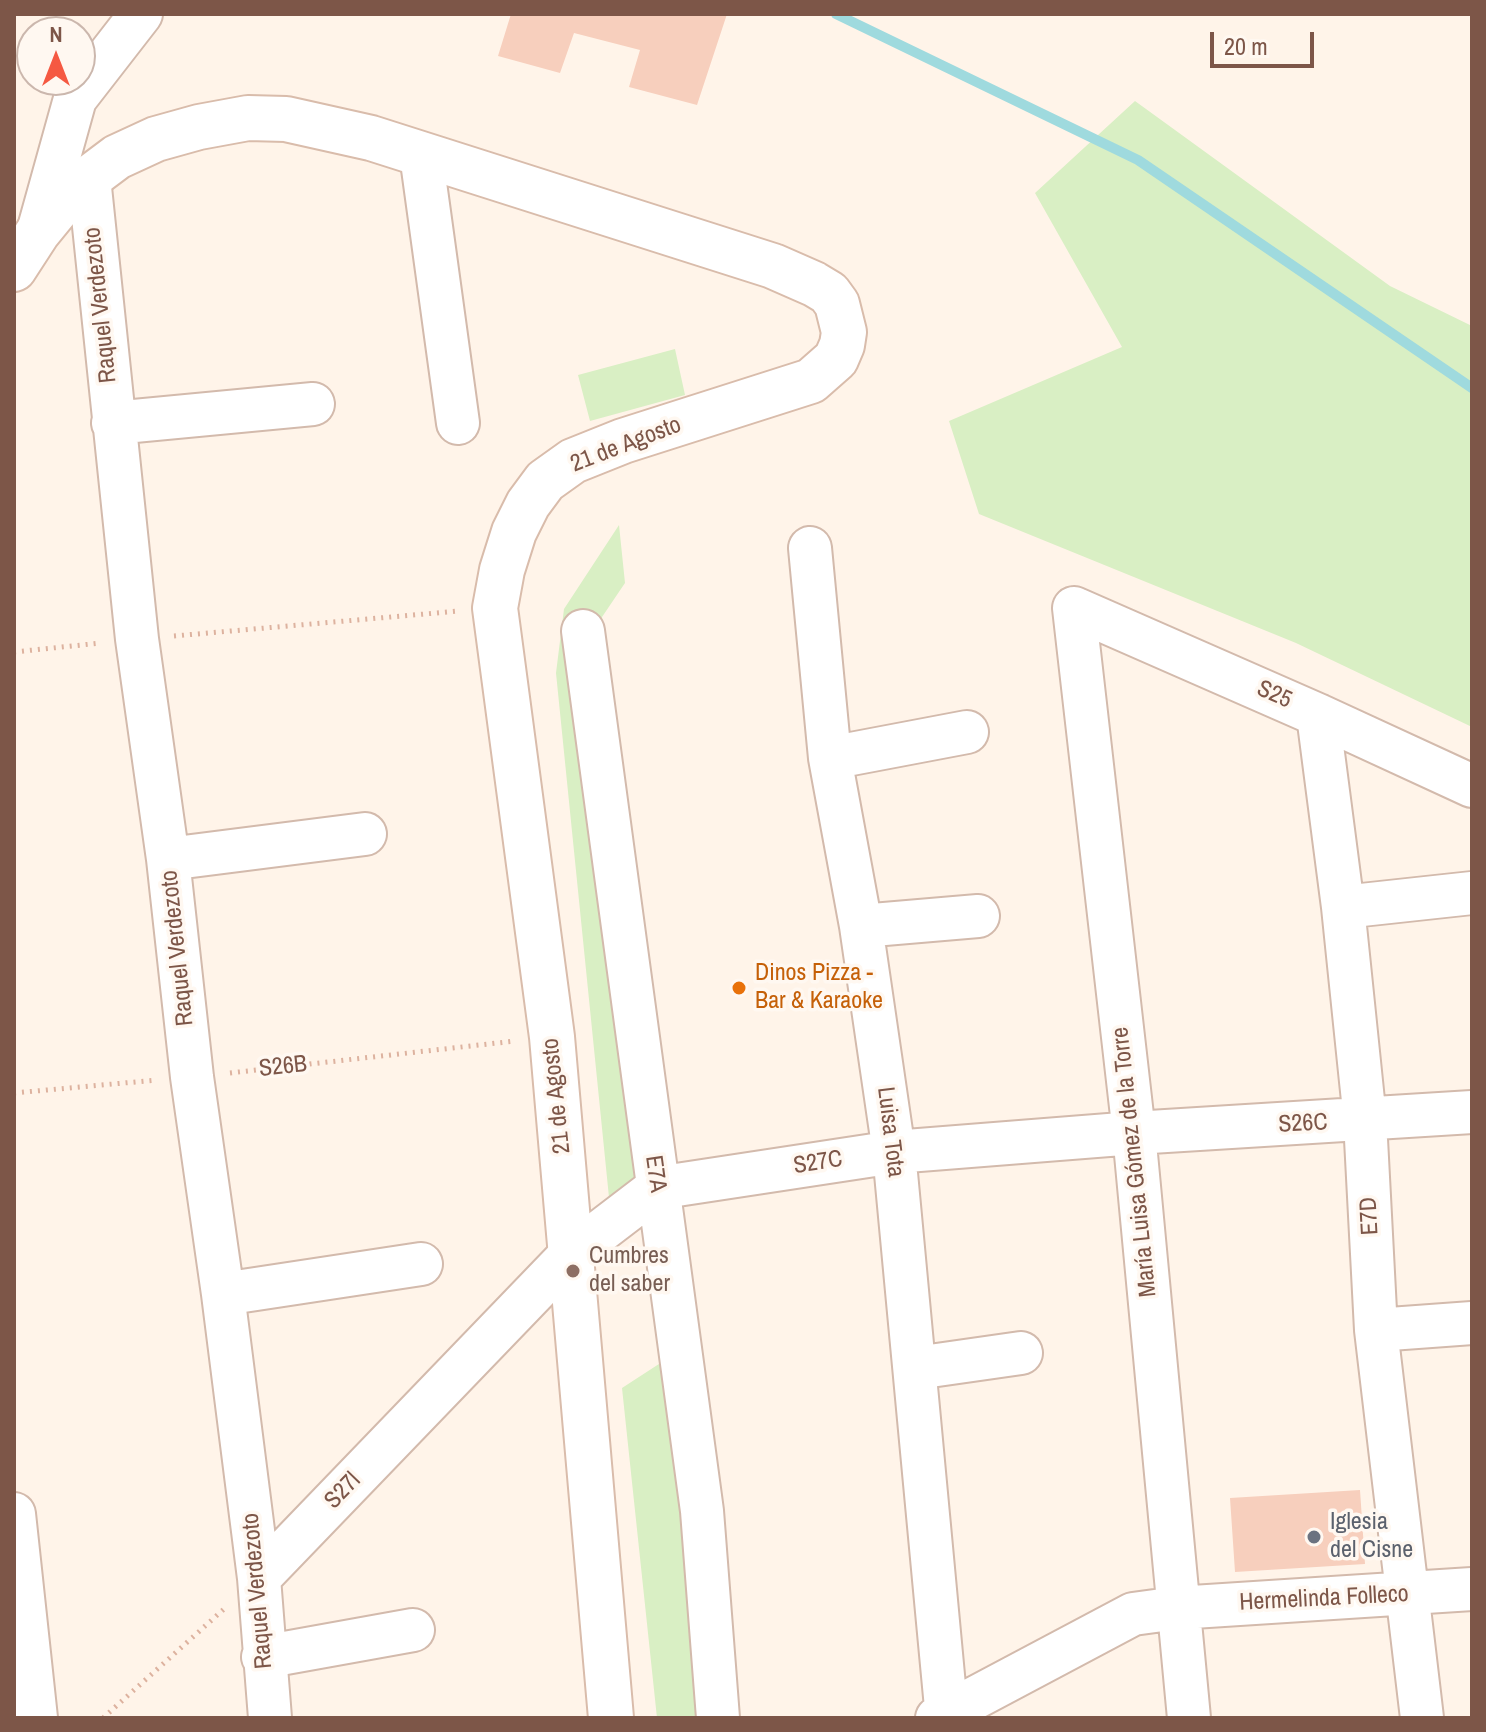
<!DOCTYPE html>
<html>
<head>
<meta charset="utf-8">
<style>
	body { margin:0 }
	#map { position:relative; width:1486px; height:1732px; overflow:hidden; background:#fff4e9; font-family:"Archivo Narrow",sans-serif }
	canvas { display:block }
	.frame { position:absolute; inset:0; border:16px solid #7d5648; pointer-events:none }
	.north { position:absolute; left:16px; top:16px; width:80px; height:80px; box-sizing:border-box; background:#fff8f1; border:2px solid #cbb7ad; border-radius:50%; rotate:0deg; font-size:22px; font-weight:700; line-height:32px; text-align:center; color:#7d5648 }
	.north::after { content:''; display:block; margin:auto; width:28px; height:36px; background:#f55942; clip-path:polygon(50% 0,100% 100%,50% 72%,0 100%) }
	.scale { position:absolute; left:1210px; top:32px; width:104px; height:36px; box-sizing:border-box; border:4px solid #7d5648; border-top:0; padding-left:10px; font-size:24px; line-height:28px; white-space:nowrap; color:#7d5648; -webkit-text-stroke:6px #fff8f1; paint-order:stroke }
</style>
</head>
<body>
<div id="map">
<canvas width="1486" height="1732"></canvas>
<div class="frame"></div>
<div class="north">N</div>
<div class="scale">20 m</div>
</div>
<script>
const c = document.querySelector('canvas').getContext('2d');
c.lineJoin = 'round';
function paint(path, color) { c.fillStyle = color; c.fill(path, 'evenodd'); }
const poly = rows => new Path2D(rows.map(r => 'M' + r).join(''));
function trace(path, color, width, dash) { c.strokeStyle = color; c.lineWidth = width; c.lineCap = dash ? 'butt' : 'round'; c.setLineDash(dash || []); c.stroke(path); }
function drawText(font, color, halo, rows, align = 'center') {
  c.font = font + ' "Archivo Narrow",sans-serif'; c.lineWidth = 7; c.setLineDash([]); c.textBaseline = 'middle'; c.strokeStyle = halo; c.fillStyle = color; for (const [text, x, y, turn = 0] of rows) {
    c.save(); c.translate(x, y); c.rotate((+turn || 0) * Math.PI / 180); c.textAlign = isNaN(turn) ? turn : align; if (halo) c.strokeText(text, 0, 0); c.fillText(text, 0, 0); c.restore();
  }
}
paint(poly([
	[1135,101,1390,286,1472,326,1472,727,1296,643,979,514,949,421,1122,347,1035,193],
	[675,349,685,395,590,421,578,375],
	[619,525,625,583,602,617,659,1172,612,1227,556,673,564,609],
	[682,1349,713,1718,657,1718,622,1388]
]), '#d9efc4');
trace(poly([
	[836,14,1138,160,1472,388]
]), '#9fdade', 10);
paint(poly([
	[511,14,727,14,697,105,629,87,640,50,574,33,560,73,498,56],
	[1360,1490,1365,1564,1235,1572,1230,1498]
]), '#f7cfbd');
const street = poly([
	[421,154,458,423],
	[89,178,137,639,168,859,192,1077,223,1294,259,1578,270,1718],
	[38,232,75,99,141,14],
	[113,423,313,404],
	[810,548,830,758,861,926,894,1152,947,1718],
	[1074,608,1134,1133,1189,1718],
	[1074,608,1318,715,1472,786],
	[583,631,702,1511,718,1718],
	[1318,715,1343,907,1365,1120,1376,1330,1422,1718],
	[830,758,967,732],
	[168,859,365,834],
	[1343,907,1472,893],
	[861,926,978,916],
	[223,1294,421,1264],
	[1376,1330,1472,1323],
	[916,1368,1021,1353],
	[14,1514,36,1718],
	[259,1578,572,1253,657,1188,894,1152,1134,1133,1472,1112],
	[263,1657,413,1630],
	[937,1718,1133,1614,1177,1608,1472,1589]
]);
const secondary = poly([
	[14,269,38,232,65,199,89,178,117,157,156,139,199,127,248,118,286,119,371,138,773,266,814,284,829,293,837,304,844,332,842,345,836,359,811,381,623,441,573,461,545,481,528,504,514,532,502,570,495,608,552,1037,611,1718]
]);
trace(street, '#d3baac', 46);
trace(secondary, '#d9bcab', 48);
trace(poly([
	[174,636,459,611],
	[14,652,101,643],
	[230,1073,515,1041],
	[14,1093,157,1080],
	[103,1718,224,1609]
]), '#ddb29f', 5, [2, 6]);
trace(street, '#fff', 42);
trace(secondary, '#fff', 44);
for (const [x, y, r, color] of [
	[739,988,8,"#e8710a"],
	[573,1271,8,"#8d6e63"],
	[1314,1537,8,"#6b7280"]
]) { const dot = new Path2D(); dot.arc(x, y, r, 0, 2 * Math.PI); c.fillStyle = color; c.fill(dot); trace(dot, '#fff8f1', 3); }
drawText('24px', '#7d5648', '#fff8f1', [
	["Raquel Verdezoto",101,305,-96],
	["21 de Agosto",626,445,-21],
	["S25",1274,695,24],
	["Raquel Verdezoto",178,948,-96],
	["S26B",283,1067,-6],
	["21 de Agosto",557,1096,-96],
	["S26C",1303,1124,-3],
	["Luisa Tota",890,1132,83],
	["María Luisa Gómez de la Torre",1135,1162,-96],
	["S27C",818,1163,-9],
	["E7A",655,1174,82],
	["E7D",1370,1216,-93],
	["S27l",343,1491,-46],
	["Raquel Verdezoto",258,1591,-95],
	["Hermelinda Folleco",1324,1599,-3]
]);
drawText('24px', '#c56008', '#fff8f1', [
	["Dinos Pizza -",755,974],
	["Bar & Karaoke",755,1002]
], 'left');
drawText('24px', '#785e54', '#fff8f1', [
	["Cumbres",589,1257],
	["del saber",589,1285]
], 'left');
drawText('24px', '#5b616d', '#fff8f1', [
	["Iglesia",1330,1523],
	["del Cisne",1330,1551]
], 'left');
</script>
</body>
</html>
